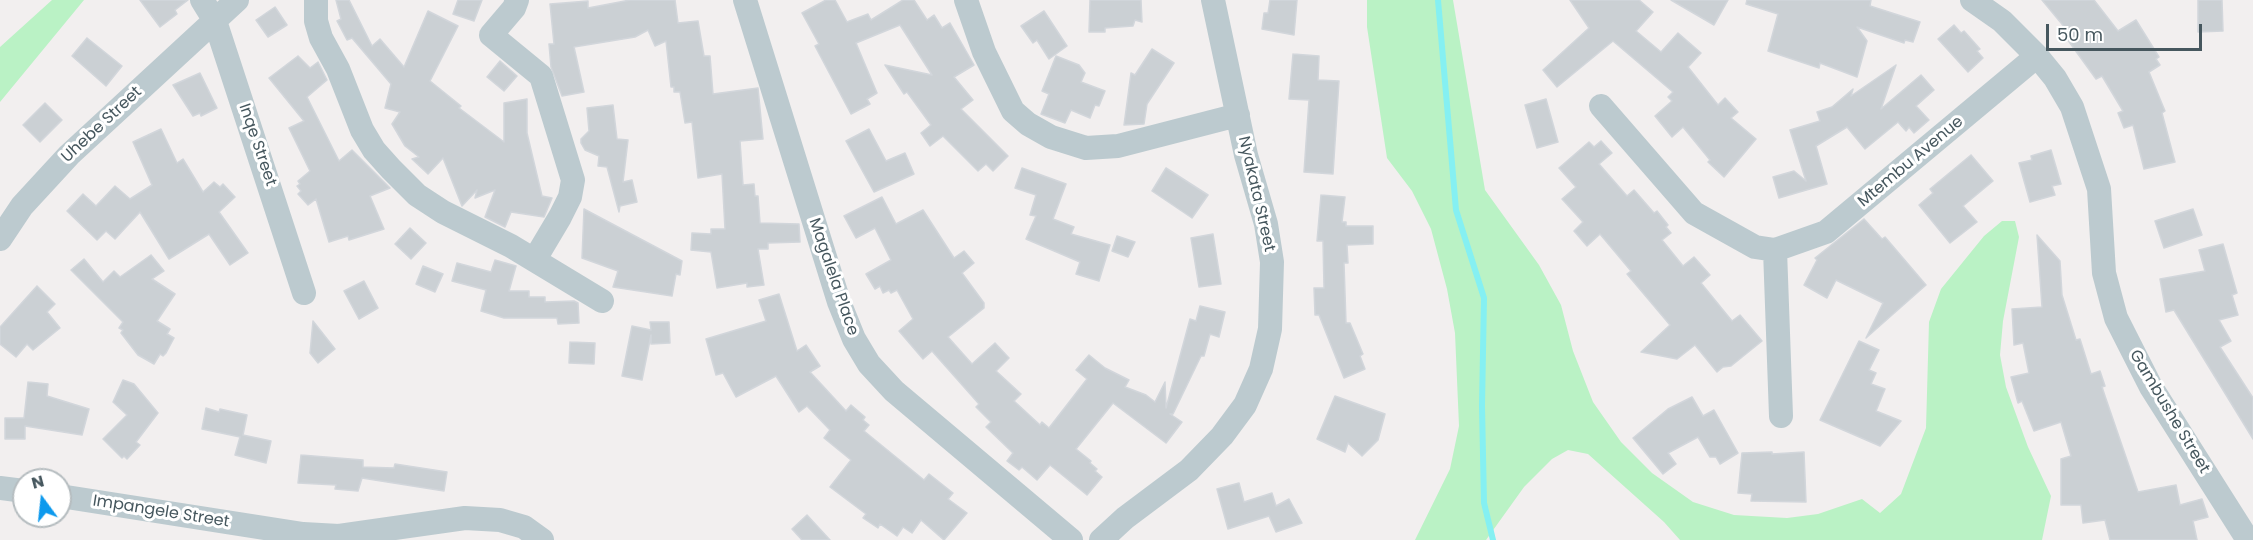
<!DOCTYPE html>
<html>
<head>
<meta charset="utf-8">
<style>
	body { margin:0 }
	#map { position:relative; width:2253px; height:540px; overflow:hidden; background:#f2efef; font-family:Poppins,sans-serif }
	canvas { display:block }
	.north { position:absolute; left:12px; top:468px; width:60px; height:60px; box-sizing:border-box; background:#fff; border:2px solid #b5bcbf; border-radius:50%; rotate:345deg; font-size:16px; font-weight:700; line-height:24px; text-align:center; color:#46575e }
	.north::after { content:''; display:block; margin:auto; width:21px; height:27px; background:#0d99ed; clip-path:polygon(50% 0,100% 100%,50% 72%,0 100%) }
	.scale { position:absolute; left:2046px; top:24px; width:156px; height:27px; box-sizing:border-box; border:3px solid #46575e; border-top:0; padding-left:8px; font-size:18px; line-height:21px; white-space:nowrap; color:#46575e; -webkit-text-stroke:4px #fff; paint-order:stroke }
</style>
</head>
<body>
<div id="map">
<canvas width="2253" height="540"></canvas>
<div class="north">N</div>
<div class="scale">50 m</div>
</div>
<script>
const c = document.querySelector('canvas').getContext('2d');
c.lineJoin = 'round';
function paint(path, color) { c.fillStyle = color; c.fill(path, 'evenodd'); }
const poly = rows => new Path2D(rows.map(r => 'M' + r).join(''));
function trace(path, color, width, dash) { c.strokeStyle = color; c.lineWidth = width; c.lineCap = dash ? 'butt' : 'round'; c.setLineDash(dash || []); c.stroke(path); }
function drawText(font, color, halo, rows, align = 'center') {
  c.font = font + ' Poppins,sans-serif'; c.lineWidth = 6; c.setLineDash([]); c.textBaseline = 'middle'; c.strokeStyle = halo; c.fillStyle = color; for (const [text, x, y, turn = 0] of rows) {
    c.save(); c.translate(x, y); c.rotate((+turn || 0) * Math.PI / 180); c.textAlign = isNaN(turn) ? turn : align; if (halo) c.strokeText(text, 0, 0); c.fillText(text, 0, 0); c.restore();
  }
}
paint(poly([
	[52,0,84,0,0,102,0,47],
	[1367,0,1453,0,1485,190,1539,265,1561,305,1573,351,1593,402,1621,442,1652,473,1693,502,1734,515,1787,518,1818,514,1862,499,1880,513,1901,494,1926,428,1929,322,1941,289,1984,236,2002,221,2015,221,2019,237,2003,321,2000,355,2006,387,2028,447,2051,496,2042,540,1680,540,1664,522,1588,454,1568,450,1552,459,1524,487,1486,540,1415,540,1450,469,1459,426,1455,333,1447,289,1431,229,1412,191,1387,158,1367,27]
]), '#baf2c5');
trace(poly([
	[1438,0,1456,210,1484,298,1482,406,1484,503,1493,540]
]), '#85f0f2', 6);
const building = poly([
	[140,0,188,0,175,10,177,14,160,27,140,0],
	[336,0,349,0,372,46,380,39,404,67,428,11,458,26,430,81,461,106,459,108,504,142,504,103,527,99,527,133,542,196,552,198,544,217,511,212,505,227,485,217,495,190,475,198,477,190,462,206,443,158,428,174,412,159,419,157,405,146,392,124,400,112,385,108,391,84,352,38,347,40,337,21,341,19,336,0],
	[458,0,482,0,474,21,453,14,458,0],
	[630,0,675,0,678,23,698,21,704,56,710,56,713,94,758,88,763,139,740,141,743,185,754,184,755,196,758,196,760,223,799,224,800,242,768,243,768,249,758,249,764,285,747,287,747,283,717,288,711,252,691,250,692,233,711,234,711,229,725,229,722,174,698,178,692,122,685,123,680,92,674,92,674,87,671,87,666,41,655,46,648,30,635,37,574,47,584,92,562,96,551,67,549,44,554,44,550,4,588,1,588,8,630,0],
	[826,0,835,0,847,22,868,14,871,20,903,0,914,0,927,20,934,15,942,28,950,23,974,65,954,77,973,100,961,109,1008,156,993,171,986,164,978,171,943,136,930,146,921,133,931,125,907,92,904,94,885,65,932,75,900,25,856,43,877,93,867,99,870,104,851,114,815,46,819,44,802,13,826,0],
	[1090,0,1141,0,1142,22,1135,20,1133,26,1105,28,1105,32,1089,32,1090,0],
	[1270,0,1297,0,1294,35,1262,29,1264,13,1268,13,1270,0],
	[1570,0,1639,0,1653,12,1636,31,1661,52,1678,33,1701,53,1688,67,1718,105,1725,98,1738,112,1731,118,1756,139,1724,177,1708,162,1710,160,1683,127,1672,137,1655,116,1672,101,1668,97,1673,92,1613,41,1557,87,1543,70,1589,28,1570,0],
	[1671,0,1728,0,1714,25,1671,0],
	[1747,0,1871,0,1870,6,1920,22,1913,42,1905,40,1904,43,1857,27,1867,41,1857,77,1820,63,1819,68,1768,51,1778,14,1746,4,1747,0],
	[2042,0,2094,0,2118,31,2136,20,2159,57,2156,59,2160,65,2149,72,2165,111,2162,113,2175,162,2144,169,2133,125,2124,128,2118,113,2123,111,2102,76,2096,79,2062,32,2066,29,2042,0],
	[2198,0,2222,0,2223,31,2198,32,2198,0],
	[275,7,287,25,268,37,256,20,275,7],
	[1044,11,1067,46,1049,59,1037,40,1033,43,1021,26,1044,11],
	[1954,25,1961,33,1964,31,1980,49,1977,51,1983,58,1968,72,1938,39,1954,25],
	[87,38,122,66,106,86,72,56,87,38],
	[1152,49,1174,63,1147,104,1144,124,1124,125,1131,73,1135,75,1152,49],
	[1293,54,1319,56,1318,80,1339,81,1333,174,1304,172,1309,100,1289,99,1293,54],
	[298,56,310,68,318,62,327,80,307,97,339,161,352,150,390,188,370,196,384,229,349,240,348,236,329,242,316,199,308,205,298,194,301,191,297,186,300,184,298,181,310,171,289,128,304,121,269,78,298,56],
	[1056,56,1079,65,1085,73,1081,82,1105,91,1099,106,1095,105,1090,118,1071,110,1065,123,1041,114,1049,94,1042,91,1056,56],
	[500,61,517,76,504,91,487,77,500,61],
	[1896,65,1881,109,1921,75,1934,90,1916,106,1929,120,1914,133,1909,127,1906,131,1898,122,1865,149,1847,127,1816,146,1827,184,1779,198,1773,177,1794,171,1806,181,1790,130,1820,121,1817,112,1832,107,1853,89,1851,96,1896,65],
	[200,73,217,108,201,116,200,113,193,116,173,85,200,73],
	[1546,99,1558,142,1537,148,1525,105,1546,99],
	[45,103,62,120,40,142,23,125,45,103],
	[613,105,617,139,628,140,623,182,632,180,637,202,620,206,619,212,607,167,598,166,599,156,585,150,581,143,581,139,589,131,587,108,613,105],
	[161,129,177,163,183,159,203,192,214,182,220,187,223,184,235,197,219,212,248,253,230,265,209,234,169,259,140,212,115,239,106,231,97,240,67,211,83,194,96,206,115,186,130,199,152,185,133,142,161,129],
	[869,129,886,161,905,153,914,174,874,192,846,141,869,129],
	[1601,141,1612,153,1599,164,1627,196,1634,190,1654,213,1657,211,1668,225,1666,227,1671,233,1662,240,1683,266,1694,257,1710,275,1701,283,1732,321,1740,315,1762,341,1731,366,1723,367,1717,372,1695,345,1677,359,1641,352,1670,325,1627,274,1631,271,1600,234,1587,246,1574,231,1583,222,1562,199,1576,187,1559,168,1589,142,1594,147,1601,141],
	[2051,150,2061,184,2052,186,2055,195,2030,202,2019,163,2032,160,2031,156,2051,150],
	[1971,155,1993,181,1963,206,1977,222,1950,243,1919,205,1933,193,1930,189,1971,155],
	[1022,168,1066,184,1053,219,1074,227,1071,234,1110,245,1099,281,1076,274,1080,262,1026,239,1036,216,1030,215,1036,195,1015,188,1022,168],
	[1166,168,1208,195,1192,218,1152,191,1166,168],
	[1321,195,1345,197,1342,222,1346,222,1346,226,1373,226,1373,244,1347,245,1348,263,1344,263,1346,323,1350,323,1363,354,1360,356,1365,369,1344,378,1319,315,1315,315,1314,288,1324,288,1323,241,1317,241,1321,195],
	[882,197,896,224,923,210,954,258,964,251,974,263,962,273,984,303,984,308,948,337,972,364,995,343,1009,358,996,371,1021,394,1014,401,1040,425,1042,422,1049,428,1087,379,1076,370,1089,355,1105,368,1129,380,1125,387,1146,395,1155,402,1165,382,1166,408,1190,319,1196,321,1200,306,1225,312,1219,337,1210,334,1204,356,1201,356,1173,414,1170,414,1182,422,1166,443,1113,403,1076,449,1091,461,1090,463,1097,469,1095,471,1102,477,1087,495,1050,465,1037,480,1022,467,1019,470,1007,461,1013,453,986,427,991,422,976,407,979,404,932,351,923,359,899,331,913,319,897,290,891,293,889,290,883,293,880,286,875,289,866,274,891,260,875,228,856,238,844,216,882,197],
	[584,209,682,261,680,275,676,274,672,296,613,287,618,271,582,258,584,209],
	[2193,209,2202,235,2164,248,2155,221,2193,209],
	[1864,219,1882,239,1885,237,1926,285,1866,338,1883,303,1836,280,1827,298,1804,285,1817,260,1815,258,1864,219],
	[410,228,426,243,411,259,395,244,410,228],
	[1213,234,1221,284,1199,287,1191,238,1213,234],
	[2037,235,2060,261,2062,295,2076,340,2080,339,2091,374,2100,371,2105,386,2102,387,2105,396,2138,492,2176,485,2180,505,2202,499,2208,517,2193,521,2197,540,2110,540,2105,520,2083,523,2081,505,2061,505,2061,459,2071,456,2061,422,2034,431,2022,401,2018,403,2011,377,2029,373,2023,343,2014,345,2012,309,2042,307,2037,235],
	[1117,236,1135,242,1128,257,1112,251,1117,236],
	[2223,244,2237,293,2232,295,2238,315,2219,320,2231,341,2220,347,2253,398,2253,439,2174,310,2166,312,2160,279,2205,271,2199,250,2223,244],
	[151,255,164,271,152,279,175,294,157,321,170,329,167,334,174,338,166,353,163,356,160,354,154,364,138,355,121,333,123,330,119,328,123,322,71,270,84,259,103,282,114,271,120,277,151,255],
	[495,260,516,266,509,291,529,291,529,297,545,297,545,302,574,301,578,303,579,323,558,324,557,318,504,318,481,311,486,290,452,281,457,263,491,272,495,260],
	[423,266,443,274,435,292,416,284,423,266],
	[364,281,378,308,359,319,344,291,364,281],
	[37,286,55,304,47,312,60,328,33,350,27,344,16,357,0,344,0,327,37,286],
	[779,294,797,351,806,345,820,366,810,372,846,411,851,405,865,417,863,420,869,425,864,431,924,480,929,474,953,493,948,499,967,513,944,540,921,520,912,533,903,527,897,536,880,524,878,528,863,518,866,514,830,487,851,460,824,438,830,430,807,406,799,412,776,376,736,397,723,373,716,375,706,339,766,321,759,300,779,294],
	[313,321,335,349,318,363,310,353,313,321],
	[650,322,669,322,670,343,651,344,651,335,642,380,622,376,632,326,651,330,650,322],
	[1859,341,1879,350,1869,370,1876,373,1871,384,1885,389,1876,411,1901,421,1880,446,1820,420,1859,341],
	[570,342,595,343,594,364,569,363,570,342],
	[123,380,134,384,158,413,136,442,140,445,127,459,124,456,122,458,103,439,127,415,113,402,123,380],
	[28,382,48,384,47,396,89,409,82,435,25,426,25,439,5,439,5,418,24,418,28,382],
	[1335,396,1385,414,1378,440,1362,456,1348,443,1345,452,1317,439,1335,396],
	[1692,397,1703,416,1714,410,1738,453,1720,464,1716,457,1710,457,1698,437,1668,453,1676,464,1663,474,1633,438,1668,409,1692,397],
	[206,408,219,412,220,409,247,415,243,435,271,441,266,463,235,455,240,437,202,429,206,408],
	[1772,452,1772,454,1804,452,1806,502,1751,501,1752,494,1738,493,1742,453,1772,452],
	[301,455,363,460,363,467,394,468,395,464,447,472,444,491,362,478,358,491,335,489,336,485,298,483,301,455],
	[1239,483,1244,502,1272,493,1276,506,1289,499,1302,523,1276,532,1269,516,1228,529,1217,489,1239,483],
	[807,515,830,540,802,540,792,529,807,515]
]);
paint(building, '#cbd0d4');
trace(building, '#d2d6db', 1.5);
trace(poly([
	[202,0,215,21,304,293],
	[316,0,316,21,321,38,338,69,362,130,374,150,391,169,417,195,443,212,511,246,602,301],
	[517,0,514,8,491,35,541,76,573,180,570,197,560,217,535,259],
	[745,0,839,302,854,339,869,364,894,391,1071,540],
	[966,0,984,52,1013,111,1028,124,1051,137,1086,148,1118,146,1238,115],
	[1972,0,2002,21,2037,56,2055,78,2072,107,2099,189,2104,273,2116,318,2151,387,2248,540],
	[1601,106,1694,213,1755,247,1775,250,1826,232,2037,56],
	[0,239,22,206,69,155,237,0],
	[1775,250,1781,416],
	[0,488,24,491],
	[60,496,303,534,339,536,465,518,500,520,524,527,542,540],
	[1101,540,1125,518,1189,470,1222,436,1245,405,1261,369,1270,329,1272,262,1266,224,1246,155,1213,0]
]), '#bccacf', 24);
drawText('16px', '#46575e', '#fff', [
	["Uhebe Street",102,125,-43],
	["Inqe Street",257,145,71],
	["Mtembu Avenue",1911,162,-40],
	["Nyakata Street",1256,194,77],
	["Magalela Place",833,277,71],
	["Gambushe Street",2169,412,59],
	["Impangele Street",161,512,9]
]);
</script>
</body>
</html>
